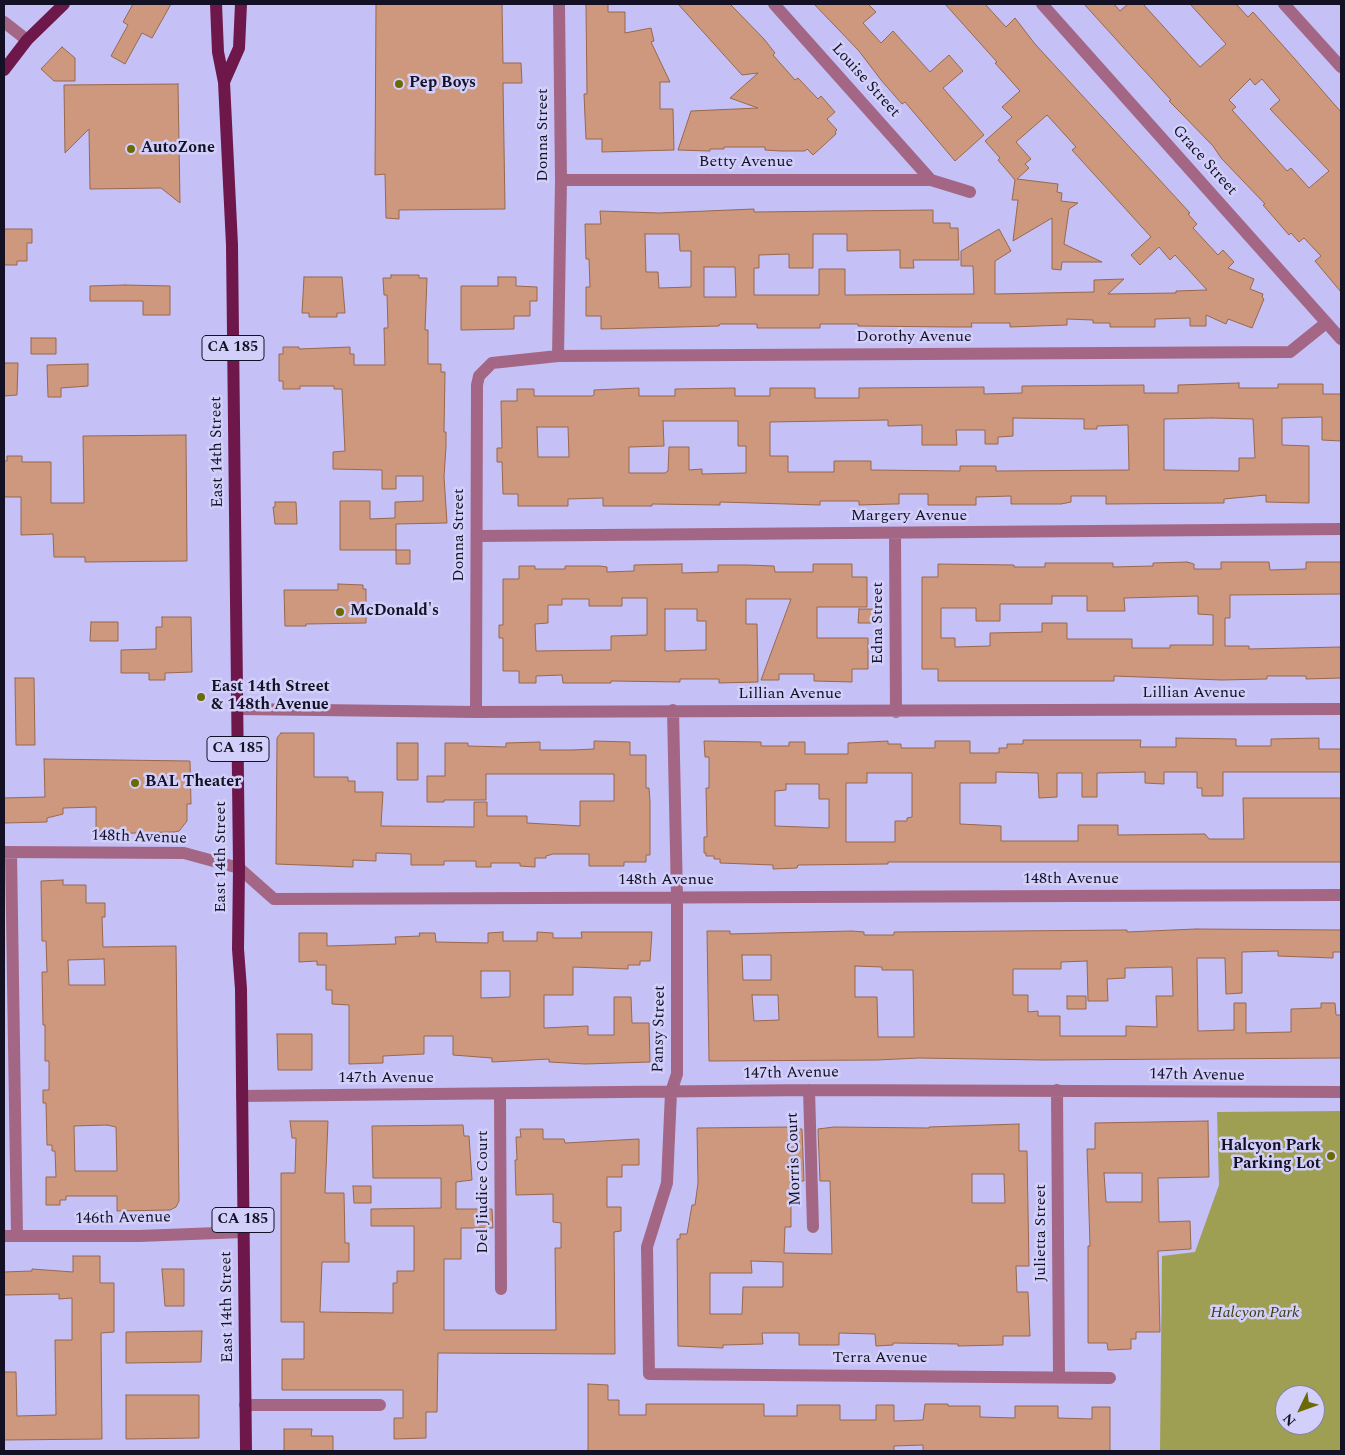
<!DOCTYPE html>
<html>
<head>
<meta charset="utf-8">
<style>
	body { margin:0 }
	#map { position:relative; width:1345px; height:1455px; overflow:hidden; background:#c5c1f6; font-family:Spectral,serif }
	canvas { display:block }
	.frame { position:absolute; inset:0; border:5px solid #131123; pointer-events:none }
	.north { position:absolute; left:1275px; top:1385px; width:50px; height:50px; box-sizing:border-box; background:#d2cffa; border:1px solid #8683a4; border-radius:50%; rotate:228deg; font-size:14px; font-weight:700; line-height:20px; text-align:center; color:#131123 }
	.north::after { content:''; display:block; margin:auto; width:18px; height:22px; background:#6c6a06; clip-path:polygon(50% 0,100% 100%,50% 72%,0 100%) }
</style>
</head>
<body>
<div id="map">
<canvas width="1345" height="1455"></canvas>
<div class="frame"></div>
<div class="north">N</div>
</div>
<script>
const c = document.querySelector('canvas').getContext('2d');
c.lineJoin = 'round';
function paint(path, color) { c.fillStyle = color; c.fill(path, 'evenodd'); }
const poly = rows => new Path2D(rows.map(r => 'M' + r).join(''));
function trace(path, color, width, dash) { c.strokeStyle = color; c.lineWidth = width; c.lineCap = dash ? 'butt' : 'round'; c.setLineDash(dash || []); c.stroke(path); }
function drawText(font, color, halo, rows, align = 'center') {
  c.font = font + ' Spectral,serif'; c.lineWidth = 5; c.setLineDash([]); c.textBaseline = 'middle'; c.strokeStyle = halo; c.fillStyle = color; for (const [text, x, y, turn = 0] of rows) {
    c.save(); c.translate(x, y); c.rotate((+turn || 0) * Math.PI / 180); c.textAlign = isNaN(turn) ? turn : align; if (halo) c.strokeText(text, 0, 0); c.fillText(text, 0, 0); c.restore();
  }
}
paint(poly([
	[1341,1111,1341,1451,1160,1451,1162,1256,1195,1252,1219,1185,1217,1112],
	[1285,1395,1315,1395,1315,1425,1285,1425]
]), '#9f9f53');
const building = poly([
	[133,4,171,4,152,38,142,33,125,64,111,56,128,25,123,22,133,4],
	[376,4,502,4,503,63,521,63,522,83,503,83,505,209,399,210,399,219,386,218,385,174,375,175,376,4],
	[586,4,608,4,608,12,625,12,625,33,651,28,654,41,651,42,670,82,660,82,660,109,673,109,674,150,602,152,602,139,586,139,584,94,587,94,586,4],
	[678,4,730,4,764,39,775,53,773,55,795,80,798,78,818,99,821,96,835,112,827,119,837,130,835,132,836,134,813,155,807,149,805,151,781,151,765,150,765,147,724,147,724,149,710,149,710,151,678,150,691,111,758,108,730,98,758,73,742,75,678,4],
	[814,4,868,4,876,12,863,23,881,43,893,31,930,72,949,55,963,71,943,88,984,135,955,161,905,102,902,104,881,80,859,51,814,4],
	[945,4,985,4,1006,27,1015,18,1035,44,1190,213,1188,214,1197,224,1193,228,1218,255,1223,250,1234,262,1228,268,1254,279,1250,289,1263,294,1262,297,1264,299,1252,328,1228,319,1226,324,1206,315,1206,326,1190,326,1190,318,1155,319,1155,327,1110,327,1110,323,1093,323,1093,320,1067,319,1067,325,1038,326,1010,327,1010,323,971,323,972,327,954,327,858,326,858,324,820,324,820,328,757,328,757,324,720,324,719,326,601,329,601,316,586,316,586,287,590,287,589,259,586,259,585,224,601,224,600,211,659,213,754,209,754,212,933,210,933,223,950,223,950,228,958,228,959,260,913,260,914,268,900,268,900,250,847,251,847,234,813,234,813,268,789,268,789,254,759,255,759,268,754,268,754,295,819,295,819,269,845,269,845,295,974,294,973,266,961,266,961,251,999,229,1011,251,995,261,995,294,1094,292,1094,280,1124,279,1108,294,1176,293,1176,291,1207,290,1175,255,1170,260,1159,247,1140,265,1131,255,1151,237,1072,150,1076,147,1047,115,1016,142,1031,159,1025,164,1029,168,1017,179,1058,184,1057,192,1062,193,1061,201,1078,203,1069,209,1064,244,1102,262,1062,262,1061,270,1052,269,1052,218,1013,241,1018,200,1012,200,1015,180,998,160,1000,158,985,141,1012,117,1002,107,1020,91,995,63,997,62,945,4],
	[645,234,679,234,680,251,691,251,691,287,659,288,658,272,646,272,645,234],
	[704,267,735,267,736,297,704,297,704,267],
	[1084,4,1114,4,1120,11,1128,4,1143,4,1200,67,1226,44,1190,4,1236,4,1248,17,1253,12,1294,58,1341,112,1341,292,1315,261,1321,256,1304,238,1299,242,1291,233,1289,235,1263,205,1265,204,1221,158,1213,146,1180,112,1169,101,1171,100,1084,4],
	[1250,79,1255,85,1262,79,1280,100,1270,109,1329,171,1309,188,1291,168,1287,171,1232,110,1236,107,1229,100,1250,79],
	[62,47,75,58,75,81,54,81,41,69,62,47],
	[178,84,180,203,161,188,90,189,89,129,65,153,64,85,178,84],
	[4,229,32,229,32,243,27,243,27,261,17,261,17,265,4,265,4,229],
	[391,275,419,275,419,278,427,278,425,330,428,330,428,364,441,364,441,372,445,372,444,432,446,432,446,446,444,477,447,523,396,524,396,550,340,550,340,501,370,501,370,519,395,518,395,502,423,501,423,476,396,476,396,489,382,489,382,470,333,469,333,452,345,451,342,389,334,389,334,386,300,386,300,389,283,389,283,381,279,381,279,354,283,354,283,347,299,347,299,349,350,347,350,354,354,354,354,365,385,365,384,328,388,328,387,295,384,295,383,278,391,278,391,275],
	[304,277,342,277,345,313,337,313,337,317,309,317,309,313,302,313,304,277],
	[498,277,516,277,516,286,537,287,537,301,530,301,530,316,514,316,514,329,461,330,461,286,498,286,498,277],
	[125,285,170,286,170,315,143,315,143,301,90,301,90,286,125,285],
	[31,338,56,338,56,354,31,354,31,338],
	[4,363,18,363,17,395,4,396,4,363],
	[88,364,88,386,61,388,61,397,48,397,47,365,88,364],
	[1239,383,1239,388,1278,388,1278,384,1323,384,1323,394,1341,394,1341,441,1322,440,1322,417,1282,418,1282,445,1309,446,1309,503,1266,502,1266,495,1224,499,1224,503,1106,504,1106,496,1071,496,1071,502,1061,504,1011,504,1011,496,976,497,976,505,928,505,928,494,899,494,899,504,893,504,859,505,859,501,820,501,820,505,720,502,720,505,652,504,652,506,603,506,603,498,568,499,568,506,518,506,518,494,503,494,502,462,497,462,497,448,502,448,501,401,517,401,517,389,534,389,534,396,592,396,594,395,594,390,639,388,639,396,675,396,675,389,735,388,735,396,770,396,770,388,815,388,815,398,859,398,859,388,984,387,984,394,1022,393,1022,386,1144,385,1144,393,1178,393,1178,385,1239,383],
	[1013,418,1084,419,1084,429,1097,429,1097,426,1128,425,1129,470,996,471,996,466,960,466,960,471,871,470,871,461,834,461,834,472,788,472,788,456,770,456,770,422,888,420,888,426,922,425,922,445,957,445,956,430,985,430,985,444,998,444,998,437,1013,436,1013,418],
	[1212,418,1253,419,1255,458,1239,458,1239,471,1164,470,1164,419,1212,418],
	[663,421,738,421,738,446,746,446,746,473,702,474,702,469,689,470,689,447,669,447,668,471,665,473,629,473,629,447,664,446,663,421],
	[537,427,568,427,569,457,538,457,537,427],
	[186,435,187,561,85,562,85,557,54,557,53,534,21,535,21,497,4,497,4,461,7,461,7,456,22,456,22,462,51,462,51,503,84,503,83,436,186,435],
	[275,502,296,502,297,524,275,524,273,507,275,507,275,502],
	[396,550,410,550,410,564,396,564,396,550],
	[1187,562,1194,564,1194,569,1221,569,1221,562,1269,562,1270,570,1306,569,1306,562,1341,562,1341,594,1230,595,1230,618,1225,618,1225,646,1249,646,1249,649,1341,647,1341,678,1306,679,1306,676,1267,676,1267,679,1222,680,1114,676,1114,681,938,681,938,669,922,669,922,577,938,577,938,564,1014,565,1014,567,1045,567,1045,563,1113,563,1113,567,1153,566,1153,563,1187,562],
	[1052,596,1087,596,1087,611,1125,611,1124,598,1198,596,1198,614,1213,615,1213,645,1170,645,1170,648,1132,648,1132,639,1067,639,1067,623,1042,623,1042,632,990,633,990,646,955,647,955,638,941,638,941,608,976,608,976,621,1000,621,1000,604,1052,604,1052,596],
	[682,564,682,573,718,572,718,565,747,565,774,566,775,572,813,572,813,564,852,564,852,577,867,577,867,607,817,607,817,638,868,638,868,669,852,669,852,682,814,681,814,674,779,674,779,680,761,680,791,599,746,599,746,624,757,624,758,682,719,683,719,679,680,679,680,682,611,681,611,683,563,683,562,675,536,676,536,683,519,683,519,671,503,671,503,638,499,638,499,625,503,625,503,579,519,579,519,566,535,566,535,569,565,569,565,566,600,566,607,567,607,572,634,571,634,565,682,564],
	[622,598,647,598,647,635,611,636,611,650,536,651,535,624,548,623,548,605,562,605,562,599,589,599,589,606,622,606,622,598],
	[665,609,697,609,697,621,706,621,706,650,665,651,665,609],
	[338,584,363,585,363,589,366,589,366,623,306,624,306,626,285,626,284,590,338,590,338,584],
	[859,609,876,609,876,623,858,623,859,609],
	[162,617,191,617,192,672,165,673,165,680,149,680,149,673,121,673,121,650,156,649,156,627,162,627,162,617],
	[91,622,118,622,118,641,90,641,91,622],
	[15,678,34,678,35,745,16,745,15,678],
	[281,733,314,733,314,777,348,777,348,781,355,781,355,792,383,792,381,826,474,827,474,802,487,802,487,816,527,816,527,823,580,826,580,801,614,801,614,774,486,774,486,800,444,800,444,802,427,802,427,776,445,776,445,743,468,743,468,746,506,747,506,743,540,742,540,750,572,750,594,749,594,741,630,742,630,755,646,755,646,788,649,788,650,802,650,855,646,855,646,862,624,862,624,866,589,866,589,854,553,854,546,856,546,858,535,858,535,867,520,866,520,863,491,863,491,867,476,867,476,861,444,861,444,865,411,865,411,854,376,853,376,861,353,860,353,867,276,864,277,738,281,733],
	[1176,738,1236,739,1236,746,1271,746,1271,739,1319,738,1319,749,1341,749,1341,772,1223,772,1223,796,1202,796,1202,788,1197,788,1197,772,1164,772,1164,784,1145,783,1145,772,1097,773,1097,797,1082,797,1082,773,1057,773,1057,797,1039,798,1038,773,996,772,996,783,960,783,960,824,1001,826,1001,841,1078,841,1078,825,1118,825,1118,835,1205,834,1209,839,1244,839,1243,798,1341,798,1341,862,888,862,888,864,798,865,797,868,773,869,773,865,720,863,720,859,714,859,714,856,706,856,706,853,704,853,704,837,707,837,706,788,709,788,709,757,705,757,704,741,761,742,761,746,789,746,789,742,805,742,805,754,848,754,848,743,888,741,888,744,901,744,901,748,935,748,935,741,970,741,970,753,999,753,999,748,1007,748,1007,744,1023,744,1023,740,1141,740,1140,747,1176,747,1176,738],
	[867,773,912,773,912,817,907,818,907,821,895,821,895,842,846,842,846,783,867,783,867,773],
	[786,784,819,784,819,799,829,799,829,828,775,826,775,791,786,790,786,784],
	[397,743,418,743,418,780,397,780,397,743],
	[44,759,190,761,191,804,187,804,187,821,179,831,174,832,96,834,96,807,63,808,63,814,47,818,47,822,4,823,4,798,45,797,44,759],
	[63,880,63,885,86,885,86,903,105,903,105,917,102,917,103,947,176,946,179,1201,176,1207,170,1210,117,1211,117,1196,66,1196,66,1200,60,1200,60,1205,46,1205,46,1177,56,1177,55,1151,52,1151,52,1145,47,1145,46,1103,43,1103,43,1090,49,1090,49,1061,45,1061,45,1025,43,1025,42,972,47,972,46,941,42,941,41,881,63,880],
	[104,959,105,985,69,985,68,960,104,959],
	[107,1125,116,1127,117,1171,75,1171,74,1126,107,1125],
	[1196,929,1341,930,1341,952,1333,952,1333,958,1278,956,1278,951,1242,952,1242,993,1226,994,1225,958,1197,958,1198,1031,1234,1030,1234,1003,1246,1003,1246,1033,1291,1032,1291,1009,1321,1008,1321,1003,1335,1003,1336,1015,1341,1015,1341,1058,1044,1060,919,1058,877,1060,709,1061,707,931,730,931,730,934,852,931,864,932,864,935,894,935,894,932,1127,930,1127,932,1196,929],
	[742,955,771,955,771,980,743,980,742,955],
	[1087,961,1088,1001,1108,1001,1107,979,1125,978,1125,968,1172,967,1173,996,1156,996,1157,1027,1126,1026,1126,1036,1060,1036,1060,1016,1038,1016,1038,1011,1028,1012,1028,995,1013,995,1013,969,1061,969,1061,962,1087,961],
	[855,966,882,967,882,970,913,970,914,1037,878,1037,877,997,855,997,855,966],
	[752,995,778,995,779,1020,754,1021,752,995],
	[503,932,503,941,537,941,537,932,553,933,553,938,582,938,581,932,652,932,650,961,640,961,640,965,628,965,628,969,573,967,573,995,544,995,544,1028,588,1026,588,1035,614,1035,614,997,631,997,632,1023,649,1023,650,1062,585,1064,549,1062,549,1059,492,1062,492,1058,453,1055,453,1036,424,1036,424,1054,383,1056,383,1063,349,1064,349,1005,332,1004,332,990,326,990,326,965,317,965,317,961,299,962,299,933,327,933,327,946,396,944,395,937,420,936,419,933,435,933,436,942,488,943,488,933,503,932],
	[481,971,510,971,510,997,481,998,481,971],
	[1067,996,1086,996,1086,1009,1067,1009,1067,996],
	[277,1034,312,1034,312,1070,278,1070,277,1034],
	[290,1121,328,1121,325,1193,344,1193,345,1243,349,1243,349,1262,322,1262,320,1312,393,1313,393,1283,397,1283,397,1271,414,1271,414,1226,371,1226,371,1209,441,1208,441,1178,373,1178,372,1126,463,1125,464,1136,469,1136,472,1180,456,1182,456,1209,492,1209,493,1228,461,1228,461,1259,444,1259,444,1330,556,1330,555,1248,561,1248,561,1223,553,1222,553,1194,516,1195,515,1160,517,1160,516,1137,521,1137,520,1129,543,1129,543,1139,564,1139,565,1143,639,1139,639,1165,622,1165,622,1177,607,1177,607,1207,621,1207,621,1231,614,1232,615,1354,438,1353,437,1412,426,1412,426,1438,394,1439,394,1418,403,1418,403,1390,282,1390,282,1359,304,1359,304,1322,281,1322,281,1173,295,1173,296,1138,292,1138,290,1121],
	[1208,1121,1209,1177,1158,1178,1159,1222,1190,1221,1191,1249,1158,1251,1160,1332,1136,1332,1136,1339,1131,1339,1131,1349,1108,1350,1107,1343,1088,1343,1088,1246,1090,1246,1087,1149,1095,1149,1095,1123,1208,1121],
	[1104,1173,1142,1173,1142,1202,1106,1202,1104,1173],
	[1019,1124,1019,1151,1027,1151,1029,1266,1016,1266,1017,1292,1028,1292,1030,1336,1003,1336,1003,1345,958,1346,958,1344,893,1343,893,1345,876,1346,875,1334,839,1333,839,1345,799,1345,799,1333,762,1333,763,1344,723,1345,723,1348,678,1346,677,1239,680,1239,680,1234,687,1234,692,1205,695,1205,698,1183,697,1128,791,1127,791,1129,802,1129,804,1181,798,1181,798,1192,791,1192,791,1227,785,1227,784,1253,832,1254,830,1181,820,1181,818,1129,834,1127,929,1128,929,1127,1019,1124],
	[972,1174,1004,1174,1005,1203,972,1203,972,1174],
	[751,1261,783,1262,783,1287,743,1287,742,1314,710,1314,710,1273,752,1273,751,1261],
	[353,1186,371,1186,371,1203,354,1203,353,1186],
	[73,1256,100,1256,100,1283,114,1283,114,1332,101,1333,102,1439,4,1440,4,1372,16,1372,17,1416,56,1415,55,1340,72,1340,72,1298,59,1299,59,1294,4,1295,4,1272,32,1271,32,1269,73,1272,73,1256],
	[162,1269,184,1269,184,1306,165,1306,162,1269],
	[202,1331,201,1362,126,1363,126,1332,202,1331],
	[588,1384,608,1385,608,1400,619,1400,619,1415,646,1415,646,1404,764,1404,764,1416,797,1416,797,1405,840,1405,840,1420,876,1420,876,1405,894,1405,894,1421,923,1420,925,1404,948,1404,948,1406,980,1406,980,1417,1015,1418,1015,1406,1058,1406,1058,1418,1092,1419,1092,1407,1110,1407,1110,1451,923,1451,923,1445,894,1446,894,1451,588,1451,588,1384],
	[126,1395,199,1395,199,1438,126,1439,126,1395],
	[284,1429,312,1429,311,1436,333,1436,333,1451,284,1451,284,1429]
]);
paint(building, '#cd987d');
trace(building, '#98674e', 1);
trace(poly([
	[774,4,931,180],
	[1042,4,1341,339],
	[1284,4,1341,67],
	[4,22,27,40],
	[561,180,931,180,970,192],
	[558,356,561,180,559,4],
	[895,534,896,712],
	[477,536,1341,529],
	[238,709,476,712,1341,709],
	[673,710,677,897,677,1074,671,1092,667,1183,647,1247,649,1374,1110,1378],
	[476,712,477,385,479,376,492,363,558,356,1290,352,1326,323],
	[4,852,184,853,239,868,274,899,1341,895],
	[11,852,17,1236],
	[809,1090,813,1227],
	[1057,1090,1059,1376],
	[500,1095,501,1289],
	[242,1096,809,1090,1341,1092],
	[4,1236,139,1236,244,1232],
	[245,1405,380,1405]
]), '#a36785', 12);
trace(poly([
	[216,4,218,52,224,82,232,245,239,868,238,949,241,989,246,1451],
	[4,70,27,40,64,4],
	[224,82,239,48,241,4]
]), '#6d174b', 12);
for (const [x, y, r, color] of [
	[399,84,5,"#6c6a06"],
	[131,149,5,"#6c6a06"],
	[340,612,5,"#6c6a06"],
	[201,697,5,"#6c6a06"],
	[135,783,5,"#6c6a06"],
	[1331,1156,5,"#6c6a06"]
]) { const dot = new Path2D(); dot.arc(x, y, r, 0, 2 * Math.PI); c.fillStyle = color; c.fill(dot); trace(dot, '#d2cffa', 2); }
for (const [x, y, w] of [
	[233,348,62],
	[238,749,62],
	[243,1220,62]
]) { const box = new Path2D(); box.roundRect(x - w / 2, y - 12.5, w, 25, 4); c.fillStyle = '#d2cffa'; c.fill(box); trace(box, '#131123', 1); }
drawText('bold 15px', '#131123', null, [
	["CA 185",233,348],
	["CA 185",238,749],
	["CA 185",243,1220]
]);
drawText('16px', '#131123', '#d2cffa', [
	["Louise Street",865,81,48],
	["Donna Street",544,135,-90],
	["Grace Street",1204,161,48],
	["Betty Avenue",746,163],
	["Dorothy Avenue",914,338],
	["East 14th Street",218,452,-91],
	["Margery Avenue",909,517],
	["Donna Street",460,535,-90],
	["Edna Street",879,623,-90],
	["Lillian Avenue",1194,694],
	["Lillian Avenue",790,695],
	["148th Avenue",139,838,2],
	["East 14th Street",222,857,-90],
	["148th Avenue",1071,880],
	["148th Avenue",666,881],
	["Pansy Street",660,1029,-89],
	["147th Avenue",791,1074,-1],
	["147th Avenue",1197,1076,1],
	["147th Avenue",386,1079],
	["Morris Court",795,1159,-92],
	["Del Jiudice Court",484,1192,-90],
	["146th Avenue",123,1219,-1],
	["Julietta Street",1042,1233,-90],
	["East 14th Street",228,1307,-91],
	["Terra Avenue",880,1359]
]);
drawText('bold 16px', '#131123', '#d2cffa', [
	["Pep Boys",409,84],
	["AutoZone",141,149],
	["McDonald's",350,612],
	["East 14th Street",211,688],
	["& 148th Avenue",211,706],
	["BAL Theater",145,783],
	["Halcyon Park",1321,1147,"right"],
	["Parking Lot",1321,1165,"right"]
], 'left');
drawText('italic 16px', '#3e3d0f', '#d2cffa', [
	["Halcyon Park",1255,1314]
]);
</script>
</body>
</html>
